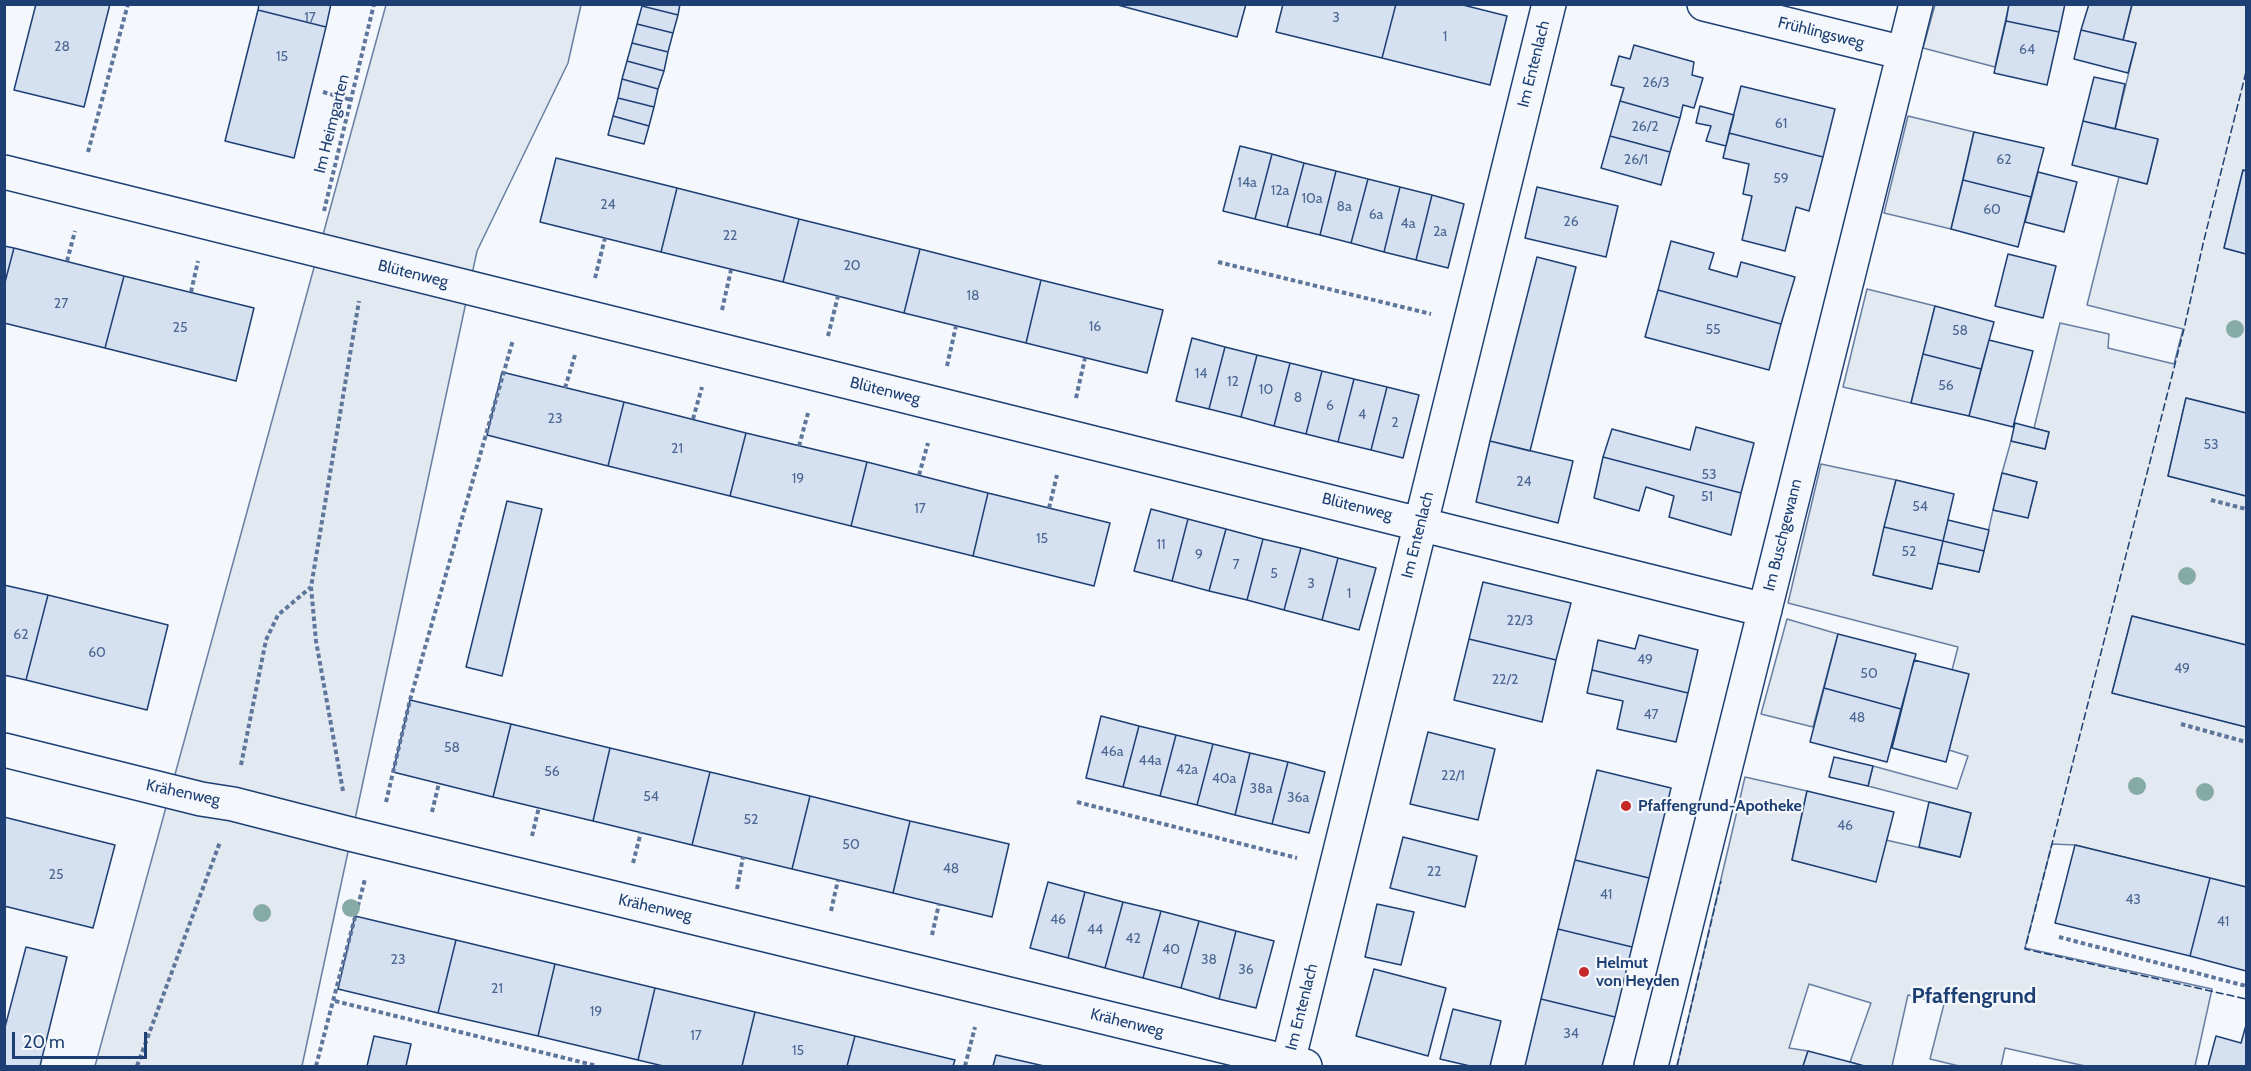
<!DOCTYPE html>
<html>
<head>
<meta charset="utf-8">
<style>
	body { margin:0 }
	#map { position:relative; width:2251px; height:1071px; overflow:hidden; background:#f4f7fb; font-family:Cabin,sans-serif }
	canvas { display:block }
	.frame { position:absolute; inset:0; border:6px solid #1d3f73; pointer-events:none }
	.scale { position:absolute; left:12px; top:1032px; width:135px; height:27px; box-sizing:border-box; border:3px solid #1d3f73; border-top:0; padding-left:8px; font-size:18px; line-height:21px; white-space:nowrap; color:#1d3f73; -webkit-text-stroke:4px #f4f7fb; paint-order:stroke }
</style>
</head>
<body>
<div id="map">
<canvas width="2251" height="1071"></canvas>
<div class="frame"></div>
<div class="scale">20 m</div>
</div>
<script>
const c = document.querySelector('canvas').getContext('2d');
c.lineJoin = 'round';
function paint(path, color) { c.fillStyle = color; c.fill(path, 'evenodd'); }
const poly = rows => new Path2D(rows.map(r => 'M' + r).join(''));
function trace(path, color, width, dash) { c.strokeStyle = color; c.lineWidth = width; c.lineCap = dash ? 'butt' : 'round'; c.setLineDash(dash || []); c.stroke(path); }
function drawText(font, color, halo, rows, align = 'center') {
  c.font = font + ' Cabin,sans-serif'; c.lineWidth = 4.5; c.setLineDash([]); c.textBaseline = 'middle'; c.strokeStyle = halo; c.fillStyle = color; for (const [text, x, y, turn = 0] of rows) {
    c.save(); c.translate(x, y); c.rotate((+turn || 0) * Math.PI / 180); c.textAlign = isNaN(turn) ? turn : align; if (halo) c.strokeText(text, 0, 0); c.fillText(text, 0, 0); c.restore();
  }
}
const green = poly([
	[386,5,581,5,568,63,477,251,302,1066,95,1066,386,5],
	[1935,5,2009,5,1995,67,1923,48,1935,5],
	[2132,5,2246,5,2246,171,2243,170,2224,248,2246,254,2246,413,2186,398,2168,476,2246,496,2246,645,2132,616,2112,693,2246,727,2246,887,2075,845,2052,844,2025,948,2212,989,2195,1066,2085,1066,2005,1048,2001,1066,1959,1066,1930,1059,1944,1004,1908,995,1892,1066,1864,1066,1850,1062,1871,1003,1809,984,1789,1048,1808,1051,1803,1066,1677,1066,1745,777,1807,791,1792,860,1816,866,1886,840,1960,857,1971,813,1868,786,1873,766,1957,789,1968,756,1949,750,1968,674,1952,670,1958,647,1788,603,1821,464,1896,480,1873,575,1931,589,1938,563,1979,572,1993,510,2028,517,2037,482,2002,473,2011,441,2045,449,2049,432,2034,428,2060,323,2109,334,2108,348,2174,364,2183,329,2087,305,2119,177,2147,184,2158,140,2115,129,2136,43,2123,40,2132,5],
	[1908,116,1974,132,1951,229,1884,213,1908,116],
	[1867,289,1935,306,1911,403,1843,387,1867,289],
	[1787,619,1838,634,1813,727,1761,714,1787,619]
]);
paint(green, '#e3e9f0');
trace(green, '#687fa3', 1.5);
const building = poly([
	[36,4,110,4,84,107,14,90,36,4],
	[259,4,331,4,326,27,258,10,259,4],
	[642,4,680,4,678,15,642,6,642,4],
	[1114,4,1246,4,1237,37,1114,4],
	[1283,4,1396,4,1382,58,1276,32,1283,4],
	[1396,4,1459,4,1507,16,1490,85,1382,58,1396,4],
	[2009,4,2065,4,2059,32,2006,21,2009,4],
	[2089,4,2132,4,2123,40,2081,30,2089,4],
	[642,6,678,15,673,33,637,24,642,6],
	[258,10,326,27,294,158,225,141,258,10],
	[2006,21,2059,32,2047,85,1994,73,2006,21],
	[637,24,673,33,668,52,632,43,637,24],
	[2081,30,2136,43,2128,73,2074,59,2081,30],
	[632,43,668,52,664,71,627,61,632,43],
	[1634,45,1694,62,1692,75,1703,78,1694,108,1683,105,1680,118,1620,101,1624,88,1611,85,1619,56,1630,59,1634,45],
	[627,61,664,71,658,89,622,79,627,61],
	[2094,77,2125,84,2115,129,2083,121,2094,77],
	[622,79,658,89,654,107,618,98,622,79],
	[1741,86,1835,109,1823,157,1729,133,1741,86],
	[618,98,654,107,649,126,613,116,618,98],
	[1620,101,1680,118,1670,152,1610,136,1620,101],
	[1700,106,1734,115,1726,146,1706,141,1711,126,1696,123,1700,106],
	[613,116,649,126,644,144,608,135,613,116],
	[2083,121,2158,139,2147,184,2072,165,2083,121],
	[1974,132,2044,148,2031,197,1963,180,1974,132],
	[1729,133,1823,157,1809,211,1796,207,1785,251,1742,240,1752,196,1743,194,1749,164,1723,158,1729,133],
	[1610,136,1670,152,1661,185,1601,168,1610,136],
	[1240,146,1272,154,1255,219,1223,211,1240,146],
	[1272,154,1304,163,1287,227,1255,219,1272,154],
	[556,158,677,188,661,252,540,222,556,158],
	[1304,163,1336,171,1320,235,1287,227,1304,163],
	[2243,170,2246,171,2246,254,2224,248,2243,170],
	[1336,171,1368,179,1351,243,1320,235,1336,171],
	[2038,172,2077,182,2064,232,2025,222,2038,172],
	[1368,179,1400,187,1384,252,1351,243,1368,179],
	[1963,180,2031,197,2018,247,1951,229,1963,180],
	[1400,187,1432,195,1416,260,1384,252,1400,187],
	[1537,187,1618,206,1606,257,1525,238,1537,187],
	[677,188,799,219,783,282,661,252,677,188],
	[1432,195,1464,204,1448,268,1416,260,1432,195],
	[799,219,920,249,904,313,783,282,799,219],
	[1671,241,1714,253,1709,269,1737,277,1741,262,1795,277,1781,324,1658,290,1671,241],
	[4,246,14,248,4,286,4,246],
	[14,248,124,276,105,348,4,323,4,286,14,248],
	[920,249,1041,280,1026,343,904,313,920,249],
	[2008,254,2056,266,2043,318,1995,306,2008,254],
	[1537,257,1576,267,1530,451,1490,441,1537,257],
	[124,276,254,308,236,381,105,348,124,276],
	[1041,280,1163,310,1147,373,1026,343,1041,280],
	[1658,290,1781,324,1769,370,1645,337,1658,290],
	[1935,306,1994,322,1981,369,1923,354,1935,306],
	[1192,338,1225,347,1209,409,1176,401,1192,338],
	[1989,340,2033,351,2013,427,1969,416,1989,340],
	[1225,347,1257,355,1241,417,1209,409,1225,347],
	[1923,354,1981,369,1969,416,1911,403,1923,354],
	[1257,355,1290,363,1274,426,1241,417,1257,355],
	[1290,363,1322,371,1306,434,1274,426,1290,363],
	[1322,371,1354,379,1338,442,1306,434,1322,371],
	[502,372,624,402,608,466,487,435,502,372],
	[1354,379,1387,387,1371,450,1338,442,1354,379],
	[1387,387,1419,395,1403,458,1371,450,1387,387],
	[2186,398,2246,413,2246,496,2168,476,2186,398],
	[624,402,746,433,730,496,608,466,624,402],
	[2015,423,2049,432,2045,449,2011,441,2015,423],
	[1696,427,1754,443,1741,493,1603,457,1612,429,1690,450,1696,427],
	[746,433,867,462,851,526,730,496,746,433],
	[1490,441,1573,461,1558,523,1476,502,1490,441],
	[1603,457,1741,493,1731,535,1669,517,1674,496,1646,487,1639,511,1594,498,1603,457],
	[867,462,988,493,973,556,851,526,867,462],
	[2002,473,2037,482,2028,518,1993,510,2002,473],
	[1896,480,1954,494,1943,541,1884,527,1896,480],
	[988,493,1110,523,1094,586,973,556,988,493],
	[507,501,542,509,502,676,466,667,507,501],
	[1151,509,1188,519,1172,581,1134,571,1151,509],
	[1188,519,1226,529,1209,591,1172,581,1188,519],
	[1948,520,1989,530,1984,551,1943,541,1948,520],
	[1884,527,1943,541,1932,589,1873,575,1884,527],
	[1226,529,1263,539,1247,600,1209,591,1226,529],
	[1263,539,1301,548,1284,610,1247,600,1263,539],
	[1943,541,1984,551,1979,572,1938,563,1943,541],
	[1301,548,1338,558,1322,620,1284,610,1301,548],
	[1338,558,1376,568,1359,630,1322,620,1338,558],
	[1483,582,1571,603,1556,660,1469,639,1483,582],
	[4,585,48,595,26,680,4,675,4,585],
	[48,595,168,625,147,710,26,680,48,595],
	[2132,616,2246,645,2246,727,2112,693,2132,616],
	[1838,634,1916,654,1901,709,1824,688,1838,634],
	[1639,635,1698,650,1688,693,1592,670,1598,640,1635,649,1639,635],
	[1469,639,1556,660,1542,722,1454,700,1469,639],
	[1914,660,1969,674,1946,762,1892,748,1914,660],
	[1592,670,1688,693,1676,742,1617,729,1623,701,1587,693,1592,670],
	[1824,688,1901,709,1887,762,1810,742,1824,688],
	[410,700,511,724,493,797,393,772,410,700],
	[1101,716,1139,726,1123,787,1086,778,1101,716],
	[511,724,610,748,593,821,493,797,511,724],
	[1139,726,1176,735,1160,796,1123,787,1139,726],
	[1428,732,1495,749,1478,820,1410,804,1428,732],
	[1176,735,1213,744,1197,805,1160,796,1176,735],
	[1213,744,1250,753,1235,815,1197,805,1213,744],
	[610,748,710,772,692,845,593,821,610,748],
	[1250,753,1288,762,1272,824,1235,815,1250,753],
	[1834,757,1873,766,1868,786,1829,777,1834,757],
	[1288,762,1325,772,1309,833,1272,824,1288,762],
	[1597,770,1671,788,1649,878,1575,860,1597,770],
	[710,772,810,796,792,869,692,845,710,772],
	[1807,791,1894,812,1876,882,1792,860,1807,791],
	[810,796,910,821,893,893,792,869,810,796],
	[1929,802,1971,813,1960,857,1919,847,1929,802],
	[4,817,115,845,93,928,4,906,4,817],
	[910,821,1009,844,992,917,893,893,910,821],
	[1403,837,1477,856,1465,907,1390,888,1403,837],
	[2075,845,2210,878,2190,956,2055,923,2075,845],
	[1575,860,1649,878,1632,947,1558,929,1575,860],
	[2210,878,2246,887,2246,971,2190,956,2210,878],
	[1048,882,1085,892,1068,958,1030,948,1048,882],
	[1085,892,1123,902,1105,968,1068,958,1085,892],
	[1123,902,1161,911,1143,978,1105,968,1123,902],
	[1377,904,1414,912,1401,965,1365,957,1377,904],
	[1161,911,1199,921,1181,988,1143,978,1161,911],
	[355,916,456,940,438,1013,338,989,355,916],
	[1199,921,1236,931,1219,999,1181,988,1199,921],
	[1558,929,1632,947,1615,1017,1541,999,1558,929],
	[1236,931,1274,941,1256,1008,1219,999,1236,931],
	[456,940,555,964,538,1036,438,1013,456,940],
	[26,947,67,957,40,1066,4,1066,4,1031,26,947],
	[555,964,655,988,638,1060,538,1036,555,964],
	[1374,969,1446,988,1428,1056,1356,1036,1374,969],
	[655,988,755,1012,742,1066,663,1066,638,1060,655,988],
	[1541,999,1615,1017,1602,1066,1525,1066,1541,999],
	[1453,1009,1501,1021,1490,1066,1470,1066,1440,1059,1453,1009],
	[755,1012,855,1036,847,1066,742,1066,755,1012],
	[2246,1025,2246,1066,2208,1066,2216,1036,2241,1043,2246,1025],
	[374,1036,411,1044,406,1066,367,1066,374,1036],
	[855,1036,955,1060,953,1066,847,1066,855,1036],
	[1808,1051,1850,1062,1864,1066,1803,1066,1808,1051],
	[996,1055,1044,1066,1045,1066,993,1066,996,1055]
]);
paint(building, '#d5e0f0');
trace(building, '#1d3f73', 1.5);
const street = poly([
	[1704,4,1904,53],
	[4,172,1765,610],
	[4,750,201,799,233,804,350,834,1305,1066],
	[1287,1066,1549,4],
	[1651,1066,1916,4]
]);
trace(street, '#1d3f73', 36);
trace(poly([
	[323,92,351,100],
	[88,152,128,4],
	[324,211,374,4],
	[67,261,75,231],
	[1218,262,1431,314],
	[595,278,605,238],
	[191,292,198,261],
	[722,310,731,270],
	[828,336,838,296],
	[947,366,956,326],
	[565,388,575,355],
	[1076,398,1085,358],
	[693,419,702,387],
	[799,446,808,413],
	[919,475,928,443],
	[2211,500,2246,509],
	[1049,508,1057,475],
	[2181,724,2246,742],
	[241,765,266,640,278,615,311,587],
	[343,791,316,641,311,587,359,301],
	[386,802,410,700,513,340],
	[1077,802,1297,858],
	[432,812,439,783],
	[532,836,539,807],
	[633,863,641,832],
	[737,889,743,857],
	[831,911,838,880],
	[932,935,939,904],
	[2059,937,2246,986],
	[335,1001,597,1066],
	[137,1066,220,842],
	[316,1066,365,879],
	[965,1066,975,1027]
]), '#5e769c', 4, [4.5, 3]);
trace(street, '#f4f7fb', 33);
trace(poly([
	[2246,72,2203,244,2184,329,2025,949,2246,999],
	[1677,1066,1721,881]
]), '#1d3f73', 1.5, [8, 3]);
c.fillStyle = '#86aba6';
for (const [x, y] of [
	[2235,329],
	[2187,576],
	[2137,786],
	[2205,792],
	[351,908],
	[262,913]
]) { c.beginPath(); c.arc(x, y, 9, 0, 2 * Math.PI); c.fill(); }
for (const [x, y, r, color] of [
	[1626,806,6,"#c62828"],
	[1584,972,6,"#c62828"]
]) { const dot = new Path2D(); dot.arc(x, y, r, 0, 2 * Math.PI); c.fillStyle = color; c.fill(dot); trace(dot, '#f4f7fb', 2); }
drawText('14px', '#4b6792', null, [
	["17",310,18],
	["3",1336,18],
	["1",1445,37],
	["28",62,47],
	["64",2027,50],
	["15",282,57],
	["26/3",1656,83],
	["61",1781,124],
	["26/2",1645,127],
	["26/1",1636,160],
	["62",2004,160],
	["59",1781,179],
	["14a",1247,183],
	["12a",1280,191],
	["10a",1312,199],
	["24",608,205],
	["8a",1344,207],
	["60",1992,210],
	["6a",1376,215],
	["26",1571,222],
	["4a",1408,224],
	["2a",1440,232],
	["22",730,236],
	["20",852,266],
	["18",973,296],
	["27",61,304],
	["16",1095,327],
	["25",180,328],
	["55",1713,330],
	["58",1960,331],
	["14",1201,374],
	["12",1233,382],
	["56",1946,386],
	["10",1266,390],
	["8",1298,398],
	["6",1330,406],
	["4",1362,415],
	["23",555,419],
	["2",1395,423],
	["53",2211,445],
	["21",677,449],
	["53",1709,475],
	["19",798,479],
	["24",1524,482],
	["51",1707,497],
	["54",1920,507],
	["17",920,509],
	["15",1042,539],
	["11",1161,545],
	["52",1909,552],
	["9",1199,555],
	["7",1236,565],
	["5",1274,574],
	["3",1311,584],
	["1",1349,594],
	["22/3",1520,621],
	["62",21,635],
	["60",97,653],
	["49",1645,660],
	["49",2182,669],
	["50",1869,674],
	["22/2",1505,680],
	["47",1651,715],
	["48",1857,718],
	["58",452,748],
	["46a",1112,752],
	["44a",1150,761],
	["42a",1187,770],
	["56",552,772],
	["22/1",1453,776],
	["40a",1224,779],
	["38a",1261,789],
	["54",651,797],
	["36a",1298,798],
	["52",751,820],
	["46",1845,826],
	["50",851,845],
	["48",951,869],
	["22",1434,872],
	["25",56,875],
	["41",1606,895],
	["43",2133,900],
	["46",1058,920],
	["41",2223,922],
	["44",1095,930],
	["42",1133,939],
	["40",1171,950],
	["23",398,960],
	["38",1209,960],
	["36",1246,970],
	["21",497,989],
	["19",596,1012],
	["34",1571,1034],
	["17",696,1036],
	["15",798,1051]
]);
drawText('16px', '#1d3f73', '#f4f7fb', [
	["Frühlingsweg",1821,33,14],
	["Im Entenlach",1534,64,-76],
	["Im Heimgarten",332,124,-76],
	["Blütenweg",413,274,14],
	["Blütenweg",885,391,14],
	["Blütenweg",1357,507,14],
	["Im Entenlach",1418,535,-76],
	["Im Buschgewann",1783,535,-76],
	["Krähenweg",183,793,12],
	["Krähenweg",655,908,13],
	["Im Entenlach",1302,1007,-76],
	["Krähenweg",1127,1023,14]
]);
drawText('bold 16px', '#1d3f73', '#f4f7fb', [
	["Pfaffengrund-Apotheke",1638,806],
	["Helmut",1596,963],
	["von Heyden",1596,981]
], 'left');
drawText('bold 22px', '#1d3f73', '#f4f7fb', [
	["Pfaffengrund",1974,997]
]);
</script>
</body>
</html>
